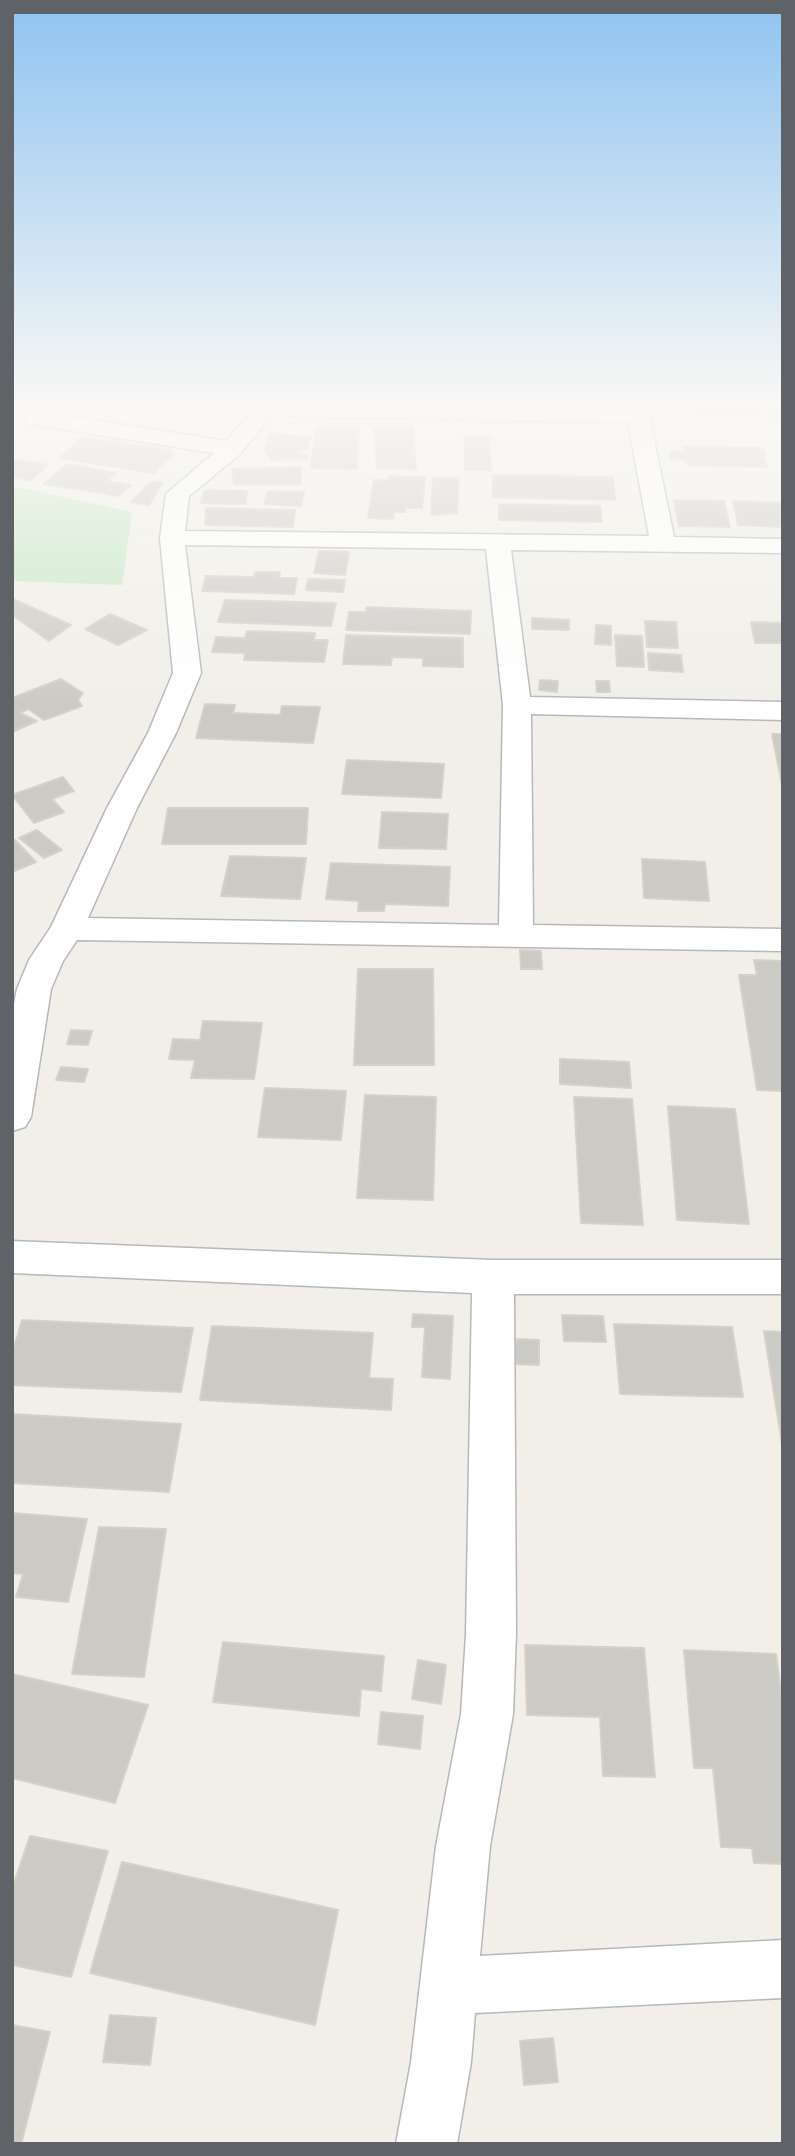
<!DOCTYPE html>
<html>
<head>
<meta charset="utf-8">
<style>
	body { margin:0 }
	#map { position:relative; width:795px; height:2156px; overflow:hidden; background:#f1efe8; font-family:Montserrat,sans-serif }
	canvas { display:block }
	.frame { position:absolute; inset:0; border:14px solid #5f6368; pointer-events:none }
</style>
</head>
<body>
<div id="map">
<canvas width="795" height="2156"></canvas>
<div class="frame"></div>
</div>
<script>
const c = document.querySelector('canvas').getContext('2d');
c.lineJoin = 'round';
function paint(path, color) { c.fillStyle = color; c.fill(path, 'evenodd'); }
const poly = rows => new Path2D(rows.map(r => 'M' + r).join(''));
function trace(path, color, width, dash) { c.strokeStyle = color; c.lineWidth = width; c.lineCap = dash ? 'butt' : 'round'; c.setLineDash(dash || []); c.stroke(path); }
paint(poly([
	[12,486,132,512,122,585,12,581]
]), '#c5e8c5');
const building = poly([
	[689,405,758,405,760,414,696,413,689,410,689,405],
	[768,407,783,407,783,419,771,419,768,407],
	[413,426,416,469,377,468,374,428,413,426],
	[316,427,359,428,357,469,311,468,316,427],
	[270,433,311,437,306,450,295,451,308,456,307,459,271,460,265,450,270,433],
	[82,437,171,450,173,454,154,473,60,458,82,437],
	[464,437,489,437,491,470,465,470,464,437],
	[683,446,763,448,767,467,688,465,687,460,671,459,670,451,684,451,683,446],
	[12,459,48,465,30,481,12,477,12,459],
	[67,464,117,473,106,481,131,485,119,496,43,484,67,464],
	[301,467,301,484,234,484,232,469,301,467],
	[493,475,613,477,615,500,493,497,493,475],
	[389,476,425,477,422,508,405,508,405,512,394,512,393,519,368,518,374,480,388,480,389,476],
	[433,478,459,478,457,513,431,515,433,478],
	[150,482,163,482,149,505,131,502,150,482],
	[204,490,247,491,246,504,201,503,204,490],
	[268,491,304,492,301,506,264,504,268,491],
	[674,500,724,501,730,527,679,526,674,500],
	[733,501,783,503,783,527,738,525,733,501],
	[499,504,600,506,602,522,499,520,499,504],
	[206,508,295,510,293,527,205,525,206,508],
	[319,551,349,552,345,575,314,573,319,551],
	[255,572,280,572,279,578,297,578,294,594,202,591,206,576,254,577,255,572],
	[308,579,345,580,343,592,306,590,308,579],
	[15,600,71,625,49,641,12,615,12,601,15,600],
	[225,600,336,603,331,626,218,622,225,600],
	[367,607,471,611,470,634,346,630,349,612,366,612,367,607],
	[110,614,147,630,118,645,85,629,110,614],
	[532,618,569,620,569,630,532,629,532,618],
	[645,621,676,622,678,648,647,647,645,621],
	[751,622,783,623,783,643,755,643,751,622],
	[596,625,611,626,611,645,595,644,596,625],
	[247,631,315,633,314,640,328,640,324,662,244,660,245,653,212,652,216,637,245,638,247,631],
	[346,635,463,638,463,667,423,666,423,658,392,657,391,665,343,664,346,635],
	[615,635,642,636,644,667,617,666,615,635],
	[648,653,681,655,683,672,649,670,648,653],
	[61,679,83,693,78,700,82,706,44,720,28,709,20,713,37,721,12,732,12,698,61,679],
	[540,680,558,681,557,692,539,690,540,680],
	[596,681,609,681,610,692,597,692,596,681],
	[205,704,235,705,233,713,280,715,282,706,320,707,313,743,196,738,205,704],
	[772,734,783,734,783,790,772,734],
	[347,760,444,764,441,798,342,794,347,760],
	[63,777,74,791,52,799,64,812,34,823,12,795,63,777],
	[168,808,308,808,306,844,162,844,168,808],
	[382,812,448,814,446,849,379,848,382,812],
	[37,830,62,850,44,858,19,838,37,830],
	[15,840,36,862,12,872,12,842,15,840],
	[230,856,306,858,300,899,221,896,230,856],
	[642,859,705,862,709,901,644,898,642,859],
	[331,863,450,867,448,906,385,904,384,911,358,911,359,901,326,899,331,863],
	[520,950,541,951,542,969,521,969,520,950],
	[754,960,783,961,783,1091,757,1090,739,975,757,975,754,960],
	[358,969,433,969,434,1065,354,1065,358,969],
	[203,1021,262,1023,254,1079,191,1078,195,1060,169,1059,173,1039,200,1040,203,1021],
	[71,1030,92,1031,88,1045,67,1044,71,1030],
	[560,1059,629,1062,631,1088,560,1084,560,1059],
	[61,1067,88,1069,84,1082,56,1080,61,1067],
	[265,1088,346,1091,341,1140,258,1137,265,1088],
	[365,1095,436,1097,433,1200,357,1198,365,1095],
	[574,1097,632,1099,643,1225,581,1223,574,1097],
	[668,1106,735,1109,749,1224,677,1220,668,1106],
	[413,1314,453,1316,450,1379,422,1377,425,1327,412,1327,413,1314],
	[562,1315,603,1316,606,1342,564,1341,562,1315],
	[22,1320,193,1328,181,1392,12,1385,12,1354,22,1320],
	[614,1324,732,1327,743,1397,620,1394,614,1324],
	[212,1326,373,1333,369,1378,393,1379,391,1410,200,1400,212,1326],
	[764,1331,783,1332,783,1450,764,1331],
	[516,1339,539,1340,539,1365,514,1364,516,1339],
	[12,1414,181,1424,169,1492,12,1483,12,1414],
	[12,1513,87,1519,68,1602,16,1597,23,1574,12,1573,12,1513],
	[99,1527,166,1529,144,1677,72,1674,99,1527],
	[223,1642,384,1656,381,1691,361,1689,359,1716,213,1702,223,1642],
	[525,1645,644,1648,655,1777,603,1776,600,1717,527,1715,525,1645],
	[684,1650,776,1654,783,1709,783,1864,754,1863,752,1848,721,1847,713,1768,694,1768,684,1650],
	[418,1660,446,1665,441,1704,412,1699,418,1660],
	[12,1674,148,1705,115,1803,12,1778,12,1674],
	[381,1712,423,1716,420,1749,378,1744,381,1712],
	[30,1836,108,1851,71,1977,12,1965,12,1889,30,1836],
	[122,1862,338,1910,315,2025,90,1973,122,1862],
	[110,2015,156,2018,150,2065,103,2062,110,2015],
	[12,2025,50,2032,21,2144,12,2144,12,2025],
	[553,2038,558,2082,524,2085,520,2041,553,2038]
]);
paint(building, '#cccac5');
trace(building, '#d6d1c6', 2);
const minor = poly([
	[257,405,626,409,625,405,647,405,674,537,783,539,783,553,511,550,530,697,783,702,783,720,531,714,533,925,783,929,783,951,77,940,63,961,51,989,31,1117,25,1127,12,1131,12,1013,17,989,29,960,51,927,107,808,148,733,173,673,160,538,166,494,214,453,35,425,27,423,24,418,27,413,35,411,226,441,257,405],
	[274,413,298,417,628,422,649,536,185,531,189,496,240,454,274,413],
	[185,545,486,549,503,705,499,925,88,918,137,808,176,733,201,673,185,545],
	[12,1241,493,1260,783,1260,783,1294,514,1294,516,1634,513,1714,490,1846,480,1956,783,1940,783,1998,475,2013,471,2062,457,2144,396,2144,411,2062,436,1846,461,1714,466,1634,472,1293,12,1273,12,1241]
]);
trace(minor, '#b5b8bc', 3);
paint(minor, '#fff');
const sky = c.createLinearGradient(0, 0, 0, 707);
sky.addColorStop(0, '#8fc3f1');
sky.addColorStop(0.57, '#f9f8f5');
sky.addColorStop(1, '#f9f8f500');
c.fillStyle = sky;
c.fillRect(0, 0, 795, 707);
</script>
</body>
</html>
